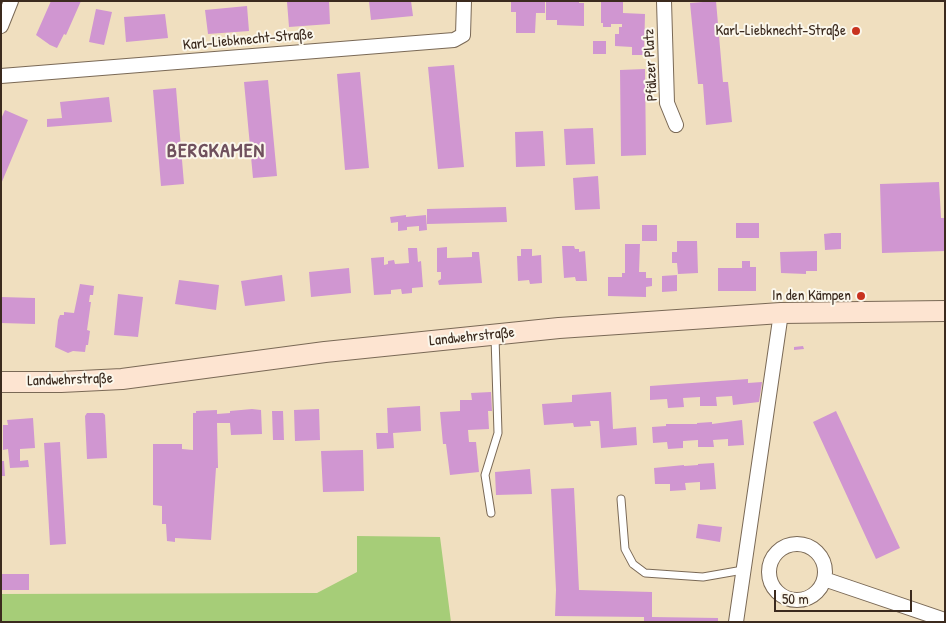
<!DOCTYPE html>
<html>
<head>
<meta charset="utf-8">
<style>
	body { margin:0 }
	#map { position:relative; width:946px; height:623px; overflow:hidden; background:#f0dfbf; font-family:"Patrick Hand",sans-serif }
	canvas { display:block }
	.frame { position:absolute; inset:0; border:2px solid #3b2a1e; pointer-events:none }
	.scale { position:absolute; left:774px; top:590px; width:138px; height:22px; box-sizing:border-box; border:2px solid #3b2a1e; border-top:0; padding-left:6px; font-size:15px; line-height:18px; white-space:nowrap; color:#3b2a1e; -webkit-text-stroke:4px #fbf7ec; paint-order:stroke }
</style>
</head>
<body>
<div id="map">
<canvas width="946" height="623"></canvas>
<div class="frame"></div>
<div class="scale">50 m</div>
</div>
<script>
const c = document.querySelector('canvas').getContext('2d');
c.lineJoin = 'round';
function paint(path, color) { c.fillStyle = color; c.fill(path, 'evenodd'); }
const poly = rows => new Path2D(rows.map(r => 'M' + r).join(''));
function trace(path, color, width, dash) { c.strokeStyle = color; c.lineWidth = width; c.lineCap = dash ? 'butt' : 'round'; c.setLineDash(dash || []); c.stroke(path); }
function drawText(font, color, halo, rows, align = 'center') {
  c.font = font + ' "Patrick Hand",sans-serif'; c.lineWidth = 4; c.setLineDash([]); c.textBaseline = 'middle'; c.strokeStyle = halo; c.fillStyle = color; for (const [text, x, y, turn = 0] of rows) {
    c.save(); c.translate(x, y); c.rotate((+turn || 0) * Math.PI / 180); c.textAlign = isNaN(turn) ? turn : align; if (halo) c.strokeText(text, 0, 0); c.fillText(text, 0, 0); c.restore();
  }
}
paint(poly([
	[357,536,440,537,451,622,1,622,1,594,317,593,357,572]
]), '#a6cd78');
paint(poly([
	[51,1,81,1,66,35,64,34,57,48,50,45,36,35],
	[297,1,329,1,330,24,289,27,287,2],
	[369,1,411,1,413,16,371,20],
	[511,1,545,1,545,13,536,13,535,33,516,33,516,12,511,12],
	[546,1,579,1,579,3,584,3,584,26,557,25,557,20,546,20],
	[601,1,623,1,623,13,645,14,644,55,632,55,632,47,615,46,615,34,619,34,619,27,622,27,622,24,611,24,611,27,603,27,603,23,601,23],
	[716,1,723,82,728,82,732,122,706,125,703,84,698,84,690,3],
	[247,6,249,31,208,34,205,10],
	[96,9,112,12,104,45,89,42],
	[165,14,168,38,126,42,124,17],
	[593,41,606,41,606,54,593,54],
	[454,65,464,167,438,169,428,67],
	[645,69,646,155,621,156,620,70],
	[360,72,369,168,345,170,337,74],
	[268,80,277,176,253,178,244,82],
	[176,88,184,184,161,186,153,90],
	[109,97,112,122,47,127,47,119,62,118,60,102],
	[5,110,28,120,1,184,1,119],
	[593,128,595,164,566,165,564,129],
	[543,131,545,166,516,167,515,132],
	[598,176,600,209,575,210,573,178],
	[939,182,941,218,945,218,945,251,882,253,880,184],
	[506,207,507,222,427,224,427,209],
	[406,215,406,217,426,215,427,230,419,231,419,226,407,227,407,230,398,231,398,222,391,223,390,217],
	[736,223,759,223,759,238,736,238],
	[642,225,657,225,657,241,642,241],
	[832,233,841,233,841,249,825,250,824,234],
	[677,241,697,241,698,273,678,274,677,263,672,263,672,252,677,252],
	[625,244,640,244,639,272,646,272,646,278,652,278,652,286,646,287,646,297,608,296,608,277,622,277,622,273,625,273],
	[562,246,574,246,575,249,579,249,579,252,585,251,587,281,576,281,575,277,564,278],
	[447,247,447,258,472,257,472,252,479,252,482,283,439,285,438,281,441,279,441,272,437,272,437,248],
	[408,248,417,248,418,262,421,261,423,287,412,288,412,293,402,294,401,289,391,290,391,294,374,295,371,258,384,257,384,265,388,264,388,261,394,260,395,264,409,263],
	[521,249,532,249,532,256,541,255,542,283,530,284,529,280,518,281,517,256,521,256],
	[817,251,817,271,806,271,806,274,781,273,780,252],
	[742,261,750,261,750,267,756,267,756,291,718,291,718,268,742,268],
	[349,268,351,293,311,297,309,272],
	[282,275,285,301,245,306,241,281],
	[677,275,677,291,662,292,662,276],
	[179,280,219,285,216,310,175,304],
	[80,284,94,286,93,295,90,295,89,302,91,302,87,330,90,331,88,345,86,345,85,352,73,351,68,353,55,347,58,320,60,315,64,315,64,312,74,313],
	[118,294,143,297,138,337,114,335],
	[1,297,35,298,35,324,1,323],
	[803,346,804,349,794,350,794,347],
	[748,379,748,383,762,382,759,402,733,405,732,396,716,397,717,406,700,406,700,397,683,398,684,407,668,408,667,399,650,400,650,386],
	[491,392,492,411,488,411,489,429,468,430,469,442,476,442,479,472,450,475,446,444,443,444,440,412,460,411,460,400,472,400,471,393],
	[611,392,613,429,636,427,637,445,601,448,599,421,590,421,591,426,574,427,573,423,544,425,542,404,572,402,572,395],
	[420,406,421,431,393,433,394,448,377,449,376,433,388,433,387,408],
	[252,409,261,410,262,434,231,435,230,423,217,423,218,468,216,468,211,540,175,538,175,542,167,541,166,524,162,524,162,506,153,505,153,444,182,444,182,449,193,450,193,413,196,413,196,411,217,410,217,414,230,413,230,411],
	[319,409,320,440,295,441,294,410],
	[272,411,283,411,284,440,273,440],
	[836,411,900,548,876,559,813,422],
	[87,413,103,413,105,415,107,458,87,459,85,416],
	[33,418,35,448,20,449,20,461,28,460,29,467,10,468,8,449,3,450,3,425,8,425,7,420],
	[742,420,744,445,728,446,728,439,713,440,714,447,698,447,698,440,683,441,683,448,668,449,667,442,653,443,652,427,666,426,666,424,697,424,697,423,712,422,712,424],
	[60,442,66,544,50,545,44,443],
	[363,450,364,491,323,492,321,451],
	[1,461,4,461,5,476,1,476],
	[714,463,716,489,700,490,700,482,685,483,686,490,670,491,670,484,655,484,654,468,684,465,684,466,698,465,698,464],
	[530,469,532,494,496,495,495,472],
	[574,488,579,590,652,592,652,617,718,618,718,622,644,622,644,617,555,616,556,590,551,489],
	[698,524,722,527,720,542,696,538],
	[1,574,29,574,29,590,1,590]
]), '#d096d1');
const lane = poly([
	[621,499,625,549,633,564,645,573,703,577,743,570],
	[491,513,485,475,498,433,495,337]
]);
const street = poly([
	[664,1,667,103,676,125],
	[1,26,11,1],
	[1,76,454,40,463,35,464,1],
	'769 572a28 28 0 1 1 56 0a28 28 0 1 1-56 0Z',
	[824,579,945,620],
	[736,622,781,313]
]);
const secondary = poly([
	[1,382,61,382,122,379,325,352,559,328,781,313,945,311]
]);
trace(lane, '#7a6956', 9);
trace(street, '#7a6956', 16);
trace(secondary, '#7a6956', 22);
trace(lane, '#fff', 7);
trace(street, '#fff', 14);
trace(secondary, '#fde4d1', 20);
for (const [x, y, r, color] of [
	[856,31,5,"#c8321e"],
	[861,296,5,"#c8321e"]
]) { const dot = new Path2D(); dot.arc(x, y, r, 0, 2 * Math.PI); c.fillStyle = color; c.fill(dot); trace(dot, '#fbf7ec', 2); }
drawText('15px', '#3b2a1e', '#fbf7ec', [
	["Karl-Liebknecht-Straße",846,31],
	["In den Kämpen",851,296]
], 'right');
drawText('15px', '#3b2a1e', '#fbf7ec', [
	["Karl-Liebknecht-Straße",248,40,-5],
	["Pfälzer Platz",651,65,-93],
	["Landwehrstraße",472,337,-6],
	["Landwehrstraße",70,380,-2]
]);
c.letterSpacing = '1px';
drawText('bold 20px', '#6f505d', '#fbf7ec', [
	["BERGKAMEN",216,152]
]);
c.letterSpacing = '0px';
</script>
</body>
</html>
